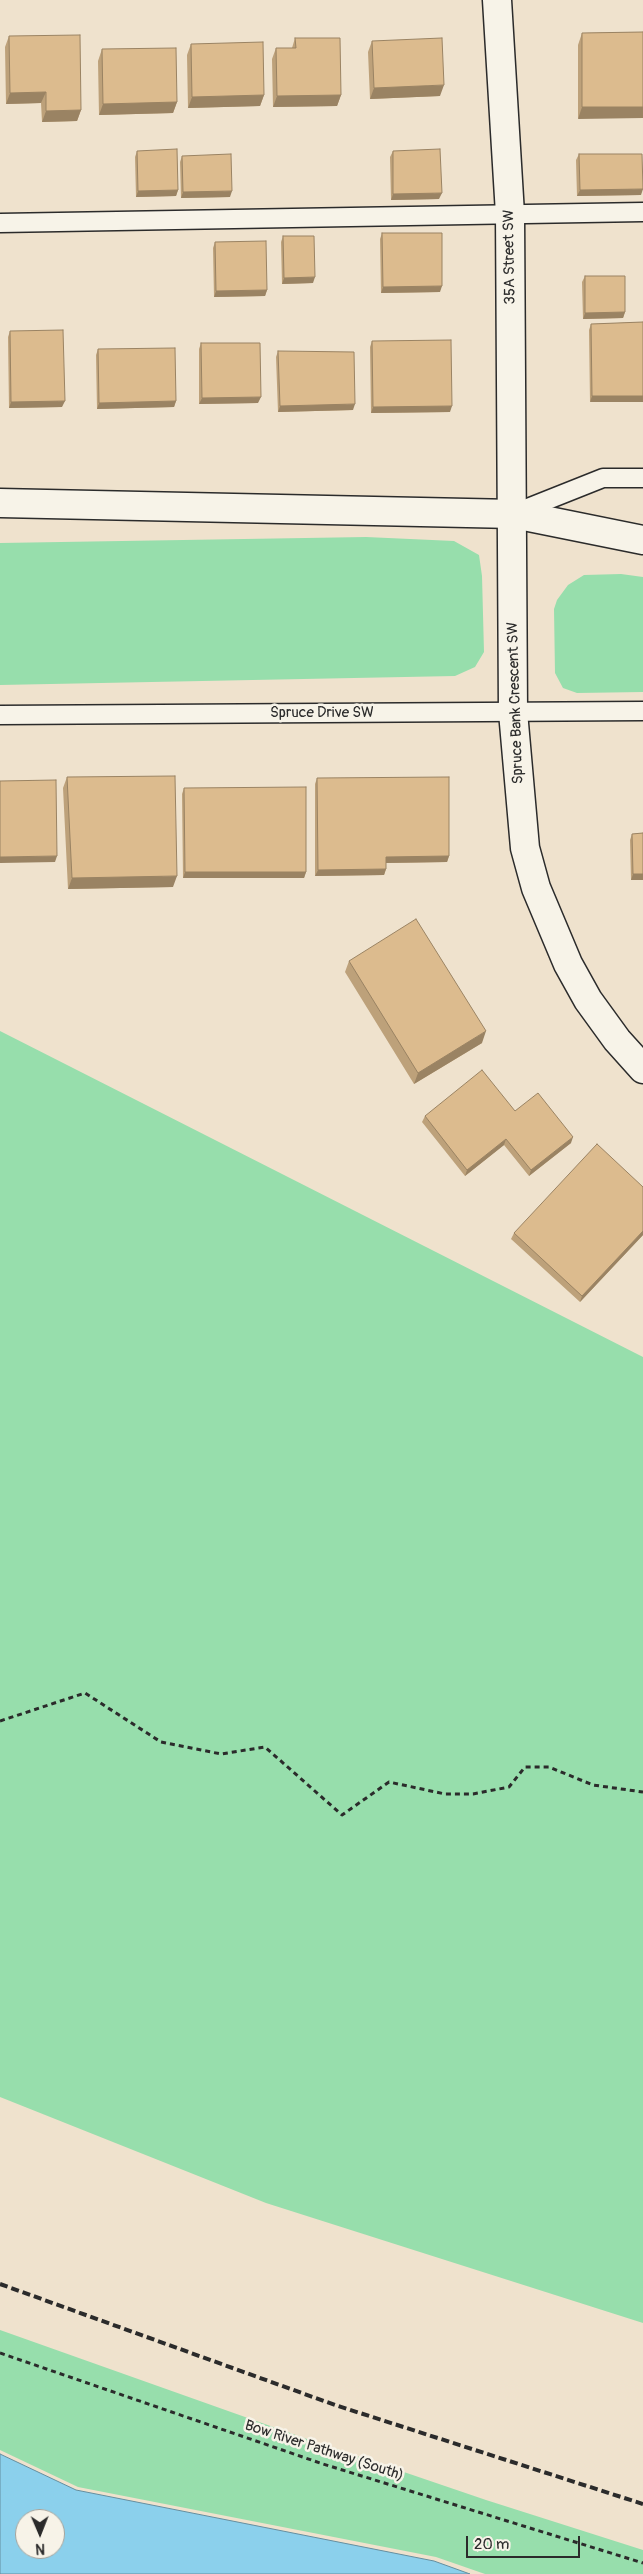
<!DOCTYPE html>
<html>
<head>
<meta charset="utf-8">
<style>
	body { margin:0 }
	#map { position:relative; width:643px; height:2574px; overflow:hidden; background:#efe2cd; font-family:Pangolin,sans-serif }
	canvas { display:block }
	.north { position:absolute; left:15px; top:2509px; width:50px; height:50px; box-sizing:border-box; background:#f7f3e8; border:1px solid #a5a39c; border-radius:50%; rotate:179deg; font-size:14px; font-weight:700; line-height:20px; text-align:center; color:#2b2b2b }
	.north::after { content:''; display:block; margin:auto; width:18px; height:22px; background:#2b2b2b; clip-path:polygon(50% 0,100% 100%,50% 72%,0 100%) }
	.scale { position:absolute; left:466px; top:2536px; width:114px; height:22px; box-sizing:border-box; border:2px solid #2b2b2b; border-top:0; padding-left:6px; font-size:15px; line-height:18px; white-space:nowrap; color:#2b2b2b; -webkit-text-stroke:4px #f7f3e8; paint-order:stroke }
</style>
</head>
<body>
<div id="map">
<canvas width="643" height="2574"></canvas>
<div class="north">N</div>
<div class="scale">20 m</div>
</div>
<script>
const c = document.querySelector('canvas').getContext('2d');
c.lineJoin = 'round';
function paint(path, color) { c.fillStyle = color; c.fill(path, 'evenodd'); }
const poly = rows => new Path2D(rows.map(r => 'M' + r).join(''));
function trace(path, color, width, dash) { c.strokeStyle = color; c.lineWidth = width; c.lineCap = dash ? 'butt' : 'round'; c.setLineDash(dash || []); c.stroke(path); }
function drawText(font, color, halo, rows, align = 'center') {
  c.font = font + ' Pangolin,sans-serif'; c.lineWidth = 5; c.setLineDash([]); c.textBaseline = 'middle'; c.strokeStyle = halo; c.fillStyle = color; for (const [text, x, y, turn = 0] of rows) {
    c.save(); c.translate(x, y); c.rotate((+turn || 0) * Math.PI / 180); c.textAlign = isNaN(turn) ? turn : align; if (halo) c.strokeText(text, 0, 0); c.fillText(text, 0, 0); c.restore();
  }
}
paint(poly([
	[366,537,454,541,479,555,482,576,484,652,475,667,455,676,0,685,0,543],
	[621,574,643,577,643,692,577,693,563,688,555,673,554,609,557,600,568,585,584,575],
	[0,1031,643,1357,643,2323,266,2203,0,2097],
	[0,2330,307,2439,486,2500,643,2550,643,2574,485,2574,436,2557,78,2487,0,2450]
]), '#97deac');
const water = poly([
	[0,2454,76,2490,434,2561,470,2574,0,2574,0,2454],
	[25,2519,55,2519,55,2549,25,2549,25,2519]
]);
paint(water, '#8bd0ec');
trace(water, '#658e9f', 1);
const service = poly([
	[0,223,643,212],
	[515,513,603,478,643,478],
	[0,715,643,711]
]);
const minor = poly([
	[497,0,510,214,513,712,525,848,536,888,568,964,588,1000,617,1040,643,1069]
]);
const tertiary = poly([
	[0,503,514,514,643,540]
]);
trace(service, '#2b2b2b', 21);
trace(minor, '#2b2b2b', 31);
trace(tertiary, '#2b2b2b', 31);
trace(poly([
	[0,1721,85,1693,161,1742,221,1754,265,1747,342,1815,389,1782,445,1794,473,1794,509,1787,525,1767,549,1767,593,1785,643,1792],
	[0,2353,323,2464,643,2563]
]), '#2b2b2b', 3, [5, 4]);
trace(service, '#f7f3e8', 18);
trace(minor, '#f7f3e8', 28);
trace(tertiary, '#f7f3e8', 28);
trace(poly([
	[0,2284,335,2405,643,2504]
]), '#2b2b2b', 4, [8, 4]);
paint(poly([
	[643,32,578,119,578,45,582,33],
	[9,36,81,110,77,121,42,122,41,103,6,104,5,47],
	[295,38,341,95,337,106,273,107,272,59,276,48,292,48],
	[372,41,440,96,370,99,368,52],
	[191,44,264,95,260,106,188,108,187,55],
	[102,49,177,102,173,113,99,115,98,61],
	[137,151,178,190,176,196,136,197,135,157],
	[393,151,439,199,391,200,390,157],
	[579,154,641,195,577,196,576,160],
	[182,156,230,197,181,198,180,162],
	[382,233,440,292,381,293,380,239],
	[283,236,313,283,282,284,281,242],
	[215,242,267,290,265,296,214,297,213,248],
	[585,276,625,312,623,318,583,319,582,282],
	[643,322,590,402,589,330,591,324],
	[10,331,62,407,9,408,8,337],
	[372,341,450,412,371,413,370,347],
	[201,343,258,403,199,404,199,349],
	[98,349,176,401,174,407,97,409,96,355],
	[278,351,353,410,278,412,276,357],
	[67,777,173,887,68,889,63,788],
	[317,778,449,856,447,862,386,863,386,869,384,875,315,876,315,784],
	[184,788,306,872,304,878,183,878,182,794],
	[643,833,643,880,631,880,630,840,632,834],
	[349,961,482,1043,414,1084,345,972],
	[515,1111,571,1143,529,1176,504,1145,465,1176,422,1122,425,1116],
	[643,1187,643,1235,580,1302,511,1239,514,1233]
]), '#bda17a');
paint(poly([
	[444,85,440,96,370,99,374,88],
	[46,92,41,103,6,104,10,93],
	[264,95,260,106,188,108,192,97],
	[341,95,337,106,273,107,277,96],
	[177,102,173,113,99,115,103,104],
	[582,107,643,107,643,118,578,119],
	[81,110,77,121,42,122,46,111],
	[643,189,641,195,577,196,580,190],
	[178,190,176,196,136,197,138,191],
	[232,191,230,197,181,198,183,192],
	[442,193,439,199,391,200,393,194],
	[315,277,313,283,282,284,284,278],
	[442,286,440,292,381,293,383,287],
	[267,290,265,296,214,297,216,291],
	[625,312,623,318,583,319,585,313],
	[592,396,643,396,643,402,590,402],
	[261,397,258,403,199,404,202,398],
	[65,401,62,407,9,408,11,402],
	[176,401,174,407,97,409,99,403],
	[355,404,353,410,278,412,280,406],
	[452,406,450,412,371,413,373,407],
	[57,856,55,862,0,863,0,857],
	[449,856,447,862,384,863,386,857],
	[386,869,384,875,315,876,318,870],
	[185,872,306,872,304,878,183,878],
	[633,874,643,874,643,880,631,880],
	[177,876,173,887,68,889,72,878],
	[486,1031,482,1043,414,1084,418,1073],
	[573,1137,571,1143,529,1176,531,1170],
	[506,1139,504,1145,465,1176,467,1170],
	[643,1231,643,1235,580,1302,582,1296]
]), '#9a8363');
const building = poly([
	[643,32,643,107,582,107,582,33,643,32],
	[80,35,81,110,46,111,46,92,10,93,9,36,80,35],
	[295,38,340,38,341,95,277,96,276,48,296,48,295,38],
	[442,38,444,85,374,88,372,41,442,38],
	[263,42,264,95,192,97,191,44,263,42],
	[176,48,177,102,103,104,102,49,176,48],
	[177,149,178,190,138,191,137,151,177,149],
	[440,149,442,193,393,194,393,151,440,149],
	[231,154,232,191,183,192,182,156,231,154],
	[579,154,642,154,643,189,580,190,579,154],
	[382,233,442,233,442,286,383,287,382,233],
	[283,236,314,236,315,277,284,278,283,236],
	[266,241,267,290,216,291,215,242,266,241],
	[585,276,625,276,625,312,585,313,585,276],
	[643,322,643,396,592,396,591,324,643,322],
	[63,330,65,401,11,402,10,331,63,330],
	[451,340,452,406,373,407,372,341,451,340],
	[201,343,260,343,261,397,202,398,201,343],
	[175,348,176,401,99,403,98,349,175,348],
	[278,351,354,352,355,404,280,406,278,351],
	[175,776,177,876,72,878,67,777,175,776],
	[449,777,449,856,386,857,386,869,318,870,317,778,449,777],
	[56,780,57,856,0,857,0,781,56,780],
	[306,787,306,872,185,872,184,788,306,787],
	[643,833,643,874,633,874,632,834,643,833],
	[416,919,486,1031,418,1073,349,961,416,919],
	[482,1070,515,1111,538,1093,573,1137,531,1170,506,1139,467,1170,425,1116,482,1070],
	[597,1144,643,1187,643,1231,582,1296,514,1233,597,1144]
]);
paint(building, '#dcbb8e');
trace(building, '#9a8363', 1);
drawText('15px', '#2b2b2b', '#f7f3e8', [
	["35A Street SW",510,257,-91],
	["Spruce Bank Crescent SW",516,703,-92],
	["Spruce Drive SW",322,713],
	["Bow River Pathway (South)",324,2451,18]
]);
</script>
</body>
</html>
